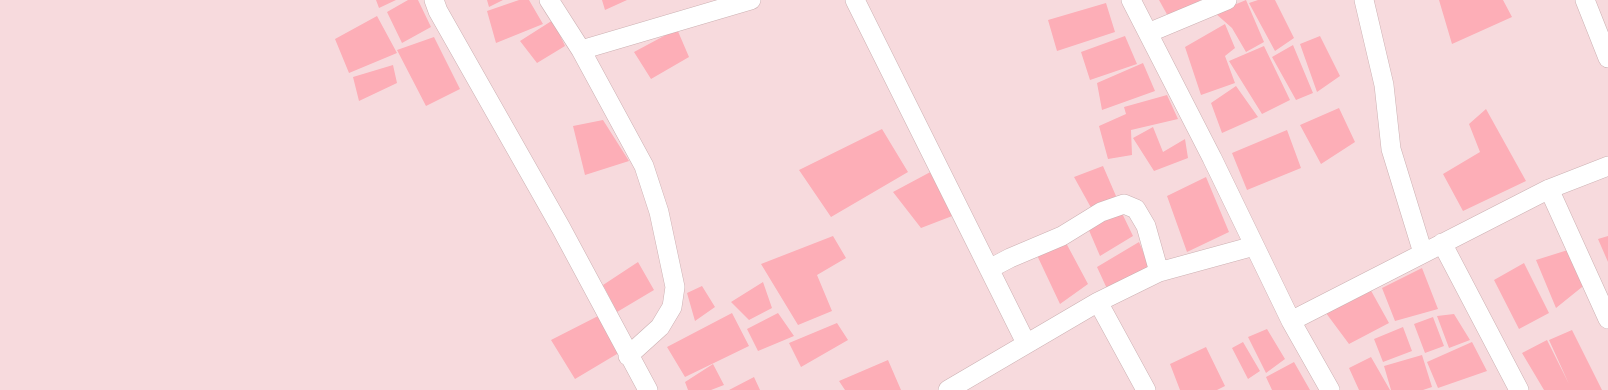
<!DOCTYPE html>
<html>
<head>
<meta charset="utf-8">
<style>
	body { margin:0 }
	canvas { display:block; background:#f7dadd }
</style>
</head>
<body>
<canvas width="1608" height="390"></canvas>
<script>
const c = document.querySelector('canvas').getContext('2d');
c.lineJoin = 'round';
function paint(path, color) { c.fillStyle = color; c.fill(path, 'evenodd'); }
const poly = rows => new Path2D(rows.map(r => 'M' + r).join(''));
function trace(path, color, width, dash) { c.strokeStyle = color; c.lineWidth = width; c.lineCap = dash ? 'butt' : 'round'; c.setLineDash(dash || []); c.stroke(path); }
paint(poly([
	[376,0,396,0,379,8],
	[408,0,418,0,431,27,402,43,387,12],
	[487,0,503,0,489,7],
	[519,0,529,0,543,24,496,43,487,11],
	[602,0,627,0,605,10],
	[1159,0,1201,0,1169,18],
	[1246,0,1264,42,1246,52,1232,28,1215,13],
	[1258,0,1275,0,1294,38,1275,51,1249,3],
	[1439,0,1503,0,1512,17,1452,44],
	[1106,3,1115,32,1057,51,1048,20],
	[377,16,397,53,349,73,335,39],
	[553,20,565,46,537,63,520,41],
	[1225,24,1235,48,1225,56,1235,83,1201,95,1185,47],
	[677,29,689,57,651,79,634,52],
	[1125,36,1137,64,1090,80,1081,52],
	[1320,36,1340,76,1317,92,1300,44],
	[434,37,460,89,426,106,397,50],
	[1293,45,1313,93,1296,100,1272,57],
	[1264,46,1290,100,1262,114,1229,61],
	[1143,63,1155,91,1102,110,1097,83],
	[393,65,397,83,359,101,353,77],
	[1236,86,1258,117,1222,133,1211,103],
	[1167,95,1178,119,1131,130,1132,155,1108,159,1099,126,1126,114,1124,107],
	[1339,108,1355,142,1321,164,1300,125],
	[1486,109,1526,181,1463,211,1443,174,1480,152,1469,124],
	[603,120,629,161,585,175,573,126],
	[1153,127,1163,152,1185,139,1188,158,1154,171,1133,138],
	[882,129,908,172,831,217,799,170],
	[1287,130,1301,168,1247,190,1232,153],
	[1103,166,1116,196,1094,213,1074,177],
	[936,169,960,213,921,228,893,192],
	[1206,177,1229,232,1187,252,1167,196],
	[1119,207,1133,236,1100,256,1085,221],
	[833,236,846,258,817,275,832,311,798,325,761,264],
	[1608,236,1608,262,1598,239],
	[1065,241,1088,284,1060,304,1035,251],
	[1139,242,1151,270,1109,293,1097,267],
	[1571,249,1587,283,1556,308,1536,260],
	[638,262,654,290,617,312,603,285],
	[1524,263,1549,313,1519,329,1494,280],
	[1422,268,1438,309,1395,321,1382,288],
	[763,282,772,308,749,320,731,302],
	[702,286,715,307,695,321,687,293],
	[1369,287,1389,323,1349,344,1323,309],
	[732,313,749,346,685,377,667,347],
	[778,313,794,336,758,351,747,329],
	[602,314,622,351,575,379,551,340],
	[1454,314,1470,340,1449,348,1437,316],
	[1433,317,1444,346,1425,353,1414,324],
	[837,323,848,340,801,367,789,343],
	[1403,327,1412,351,1383,362,1374,339],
	[1267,329,1285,359,1266,373,1248,337],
	[1572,330,1602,390,1544,390,1522,353,1547,340,1569,384,1549,340],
	[1243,342,1260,371,1248,379,1232,348],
	[1472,342,1487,371,1438,388,1427,362],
	[1206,347,1225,386,1217,390,1180,390,1170,364],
	[1422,355,1432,387,1423,390,1391,390,1384,366],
	[1371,357,1390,390,1359,390,1349,368],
	[888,360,901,390,845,390,839,381],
	[1294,362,1310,390,1272,390,1266,377],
	[713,364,724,385,711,390,688,390,685,382],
	[754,377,760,390,729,390]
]), '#fdaeb7');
const street = poly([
	[434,0,438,11,561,228,648,390],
	[549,0,581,50,644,166,659,212,675,287,672,307,660,327,628,356],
	[855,0,1026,343],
	[1131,0,1212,158,1291,321,1330,390],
	[1364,0,1384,85,1391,149,1423,253],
	[1585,0,1608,58],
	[1148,33,1227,0],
	[581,50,751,0],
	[1549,189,1608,319],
	[1442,243,1519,390],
	[989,269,1010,258,1062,236,1101,212,1124,204,1136,209,1146,226,1159,272],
	[1098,302,1146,390],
	[1291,321,1549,189,1608,166],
	[948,390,1098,302,1159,272,1254,246]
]);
trace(street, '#ccb1b3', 20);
trace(street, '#fff', 19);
</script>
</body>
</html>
